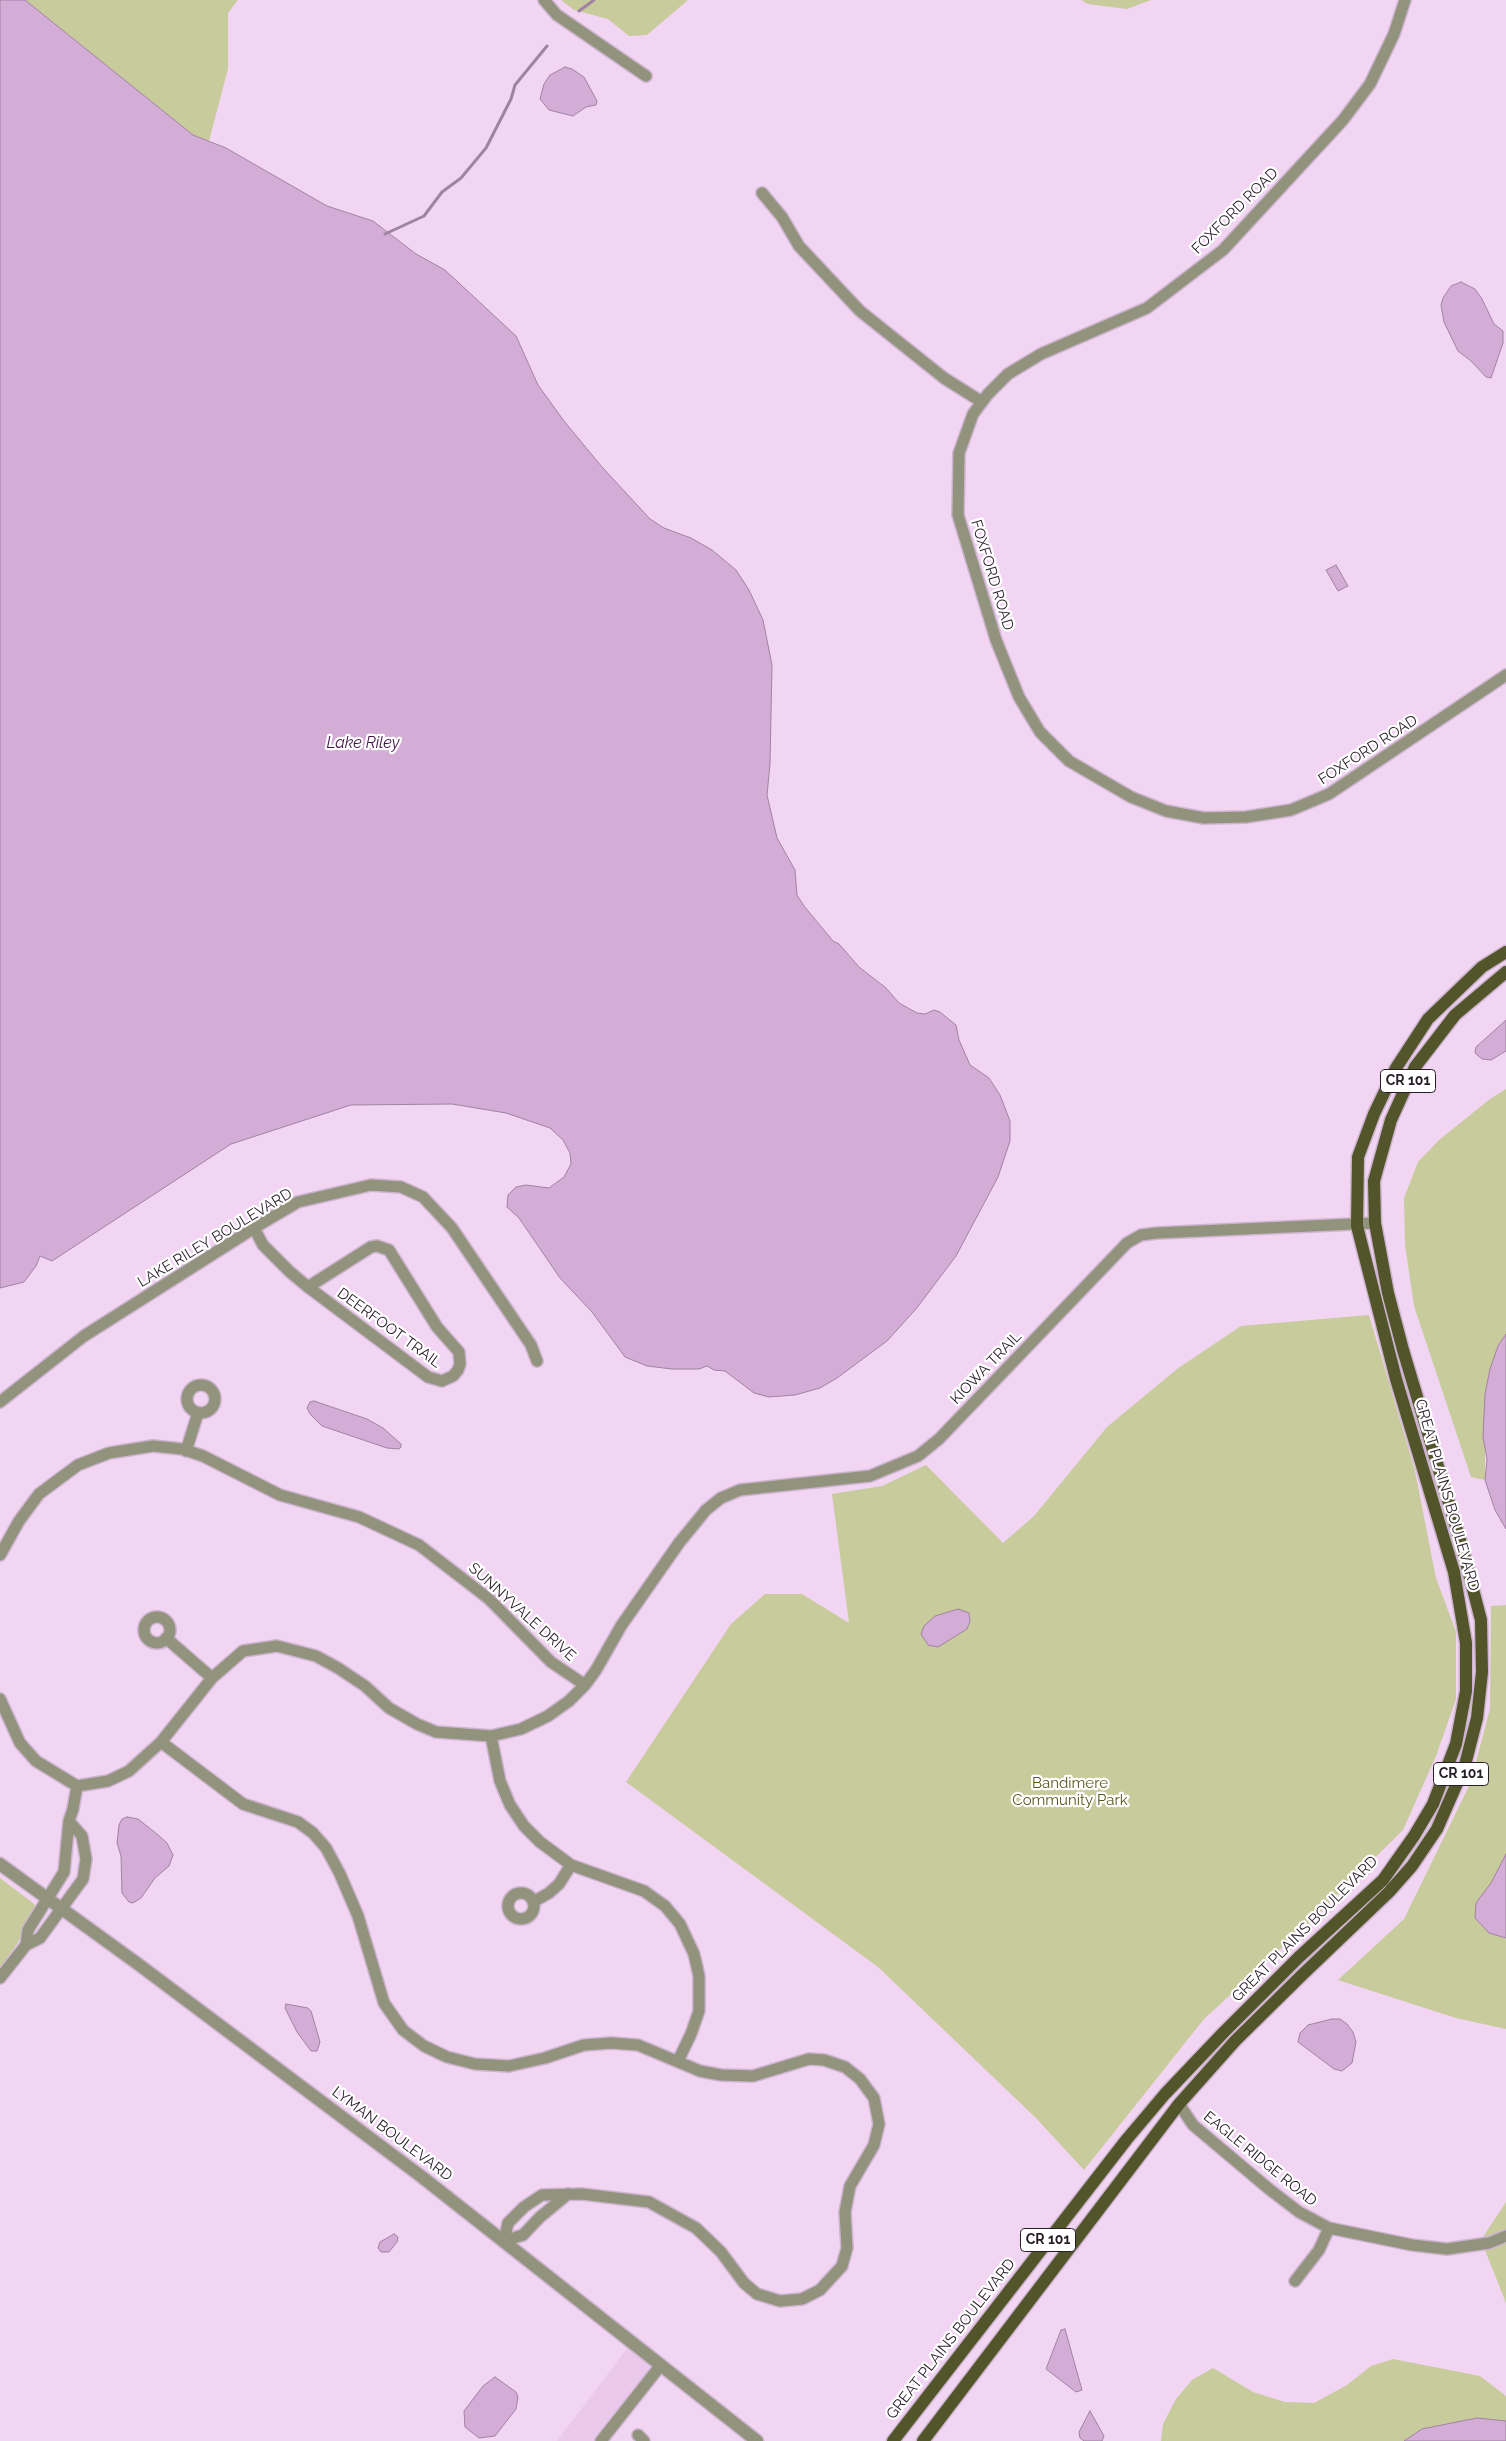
<!DOCTYPE html>
<html>
<head>
<meta charset="utf-8">
<style>
	body { margin:0 }
	canvas { display:block; background:#f1d5f2 }
</style>
</head>
<body>
<canvas width="1506" height="2441"></canvas>
<script>
const c = document.querySelector('canvas').getContext('2d');
c.lineJoin = 'round';
function paint(path, color) { c.fillStyle = color; c.fill(path, 'evenodd'); }
const poly = rows => new Path2D(rows.map(r => 'M' + r).join(''));
function trace(path, color, width, dash) { c.strokeStyle = color; c.lineWidth = width; c.lineCap = dash ? 'butt' : 'round'; c.setLineDash(dash || []); c.stroke(path); }
function drawText(font, color, halo, rows, align = 'center') {
  c.font = font + ' Raleway,sans-serif'; c.lineWidth = 4.5; c.setLineDash([]); c.textBaseline = 'middle'; c.strokeStyle = halo; c.fillStyle = color; for (const [text, x, y, turn = 0] of rows) {
    c.save(); c.translate(x, y); c.rotate((+turn || 0) * Math.PI / 180); c.textAlign = isNaN(turn) ? turn : align; if (halo) c.strokeText(text, 0, 0); c.fillText(text, 0, 0); c.restore();
  }
}
paint(poly([
	[632,2342,661,2365,601,2441,557,2441]
]), '#eac9ec');
paint(poly([
	[25,0,238,0,228,13,228,69,209,141,193,135],
	[561,0,688,0,647,35,629,36,608,19,574,10],
	[1081,0,1151,0,1127,9,1088,4],
	[1506,1089,1506,1334,1498,1346,1490,1369,1485,1394,1485,1480,1471,1477,1414,1306,1405,1245,1404,1198,1418,1162,1439,1140,1490,1099],
	[1369,1315,1415,1471,1436,1578,1456,1632,1456,1699,1436,1756,1403,1830,1311,1921,1204,2019,1084,2170,1036,2118,878,1967,626,1782,731,1624,765,1594,802,1594,849,1623,832,1494,882,1486,926,1465,1003,1543,1034,1516,1107,1427,1177,1369,1241,1326],
	[1506,1605,1506,2029,1456,2018,1338,1980,1404,1919,1470,1784,1490,1709,1491,1606],
	[0,1878,33,1903,36,1907,17,1944,0,1968],
	[1506,2202,1506,2303,1481,2240],
	[1393,2359,1480,2376,1506,2396,1506,2421,1477,2418,1422,2429,1404,2441,1161,2441,1163,2424,1176,2399,1192,2380,1213,2368,1253,2392,1285,2402,1314,2403,1347,2385,1371,2366]
]), '#c8cb9c');
const water = poly([
	[0,0,25,0,193,135,226,148,327,206,373,221,416,254,445,270,516,336,538,385,564,421,602,467,650,519,664,528,691,538,712,550,736,570,749,590,763,620,772,665,770,764,767,795,777,838,795,870,797,895,804,906,833,941,839,944,859,967,886,988,899,1003,917,1013,925,1014,934,1010,940,1012,956,1025,959,1040,970,1065,989,1078,1000,1095,1010,1121,1010,1141,998,1177,956,1256,916,1309,887,1341,837,1378,820,1388,795,1395,769,1397,754,1393,725,1371,714,1370,707,1366,699,1369,672,1369,647,1366,625,1357,592,1312,560,1278,519,1218,507,1207,508,1195,516,1187,526,1185,549,1188,564,1177,571,1164,570,1153,563,1140,550,1128,506,1113,452,1104,351,1105,231,1144,52,1261,40,1256,36,1266,24,1282,0,1288,0,0],
	[565,67,572,69,584,77,597,101,596,105,586,107,573,116,549,110,540,99,544,84,550,75,565,67],
	[1461,282,1475,289,1482,299,1494,324,1503,331,1503,343,1491,378,1486,377,1471,361,1458,351,1444,322,1441,305,1443,298,1451,286,1461,282],
	[1336,565,1348,586,1338,591,1326,570,1336,565],
	[1506,1020,1506,1051,1491,1060,1482,1059,1475,1053,1476,1047,1506,1020],
	[1506,1334,1506,1529,1495,1510,1485,1480,1487,1459,1483,1437,1485,1394,1490,1369,1498,1346,1506,1334],
	[314,1401,367,1419,383,1428,401,1444,401,1447,399,1449,387,1448,322,1426,310,1414,307,1408,310,1402,314,1401],
	[958,1609,969,1613,970,1621,967,1629,938,1647,928,1645,921,1634,924,1626,935,1616,958,1609],
	[127,1817,138,1819,157,1834,167,1843,173,1855,169,1866,155,1878,141,1898,133,1903,129,1902,122,1893,121,1856,117,1843,119,1825,122,1819,127,1817],
	[1506,1854,1506,1938,1489,1933,1475,1918,1476,1903,1491,1883,1506,1854],
	[286,2004,308,2008,311,2011,320,2042,317,2051,311,2051,297,2032,285,2008,286,2004],
	[1332,2019,1340,2019,1347,2024,1353,2032,1356,2042,1352,2063,1342,2071,1334,2069,1298,2042,1300,2033,1308,2025,1332,2019],
	[394,2234,398,2237,397,2242,389,2252,381,2252,378,2248,380,2242,394,2234],
	[1065,2329,1082,2390,1076,2392,1046,2369,1061,2330,1065,2329],
	[495,2377,516,2392,518,2397,516,2409,495,2436,479,2438,465,2427,464,2411,483,2386,495,2377],
	[1090,2411,1104,2436,1102,2441,1084,2441,1080,2438,1079,2432,1090,2411],
	[1477,2418,1506,2421,1506,2441,1404,2441,1422,2429,1477,2418]
]);
paint(water, '#d4add7');
trace(water, '#a082a2', 1);
trace(poly([
	[579,11,594,0],
	[385,234,424,216,442,192,461,178,486,148,511,99,515,85,547,46]
]), '#a082a2', 3);
const minor = poly([
	[544,0,557,15,646,76],
	[1405,0,1394,34,1370,84,1343,120,1223,250,1147,308,1041,354,1008,374,988,394,973,414,959,453,958,515,996,640,1019,697,1040,732,1069,761,1131,797,1166,811,1204,818,1246,817,1291,810,1329,794,1506,675],
	[762,193,782,217,799,246,860,311,944,378,982,402],
	[254,1228,263,1245,290,1272,308,1287,428,1377,442,1381,453,1376,458,1370,460,1364,459,1352,437,1327,389,1250,377,1246,371,1247,308,1287],
	'187 1399a14 14 0 1 1 28 0a14 14 0 1 1-28 0Z',
	[0,1402,84,1336,254,1228,298,1202,371,1185,401,1187,423,1197,452,1228,531,1345,537,1361],
	[186,1451,198,1413],
	[0,1555,19,1521,39,1494,78,1465,109,1453,153,1446,182,1449,203,1456,280,1495,359,1517,419,1545,489,1599,551,1662,585,1685],
	'144 1630a13 13 0 1 1 26 0a13 13 0 1 1-26 0Z',
	[166,1638,212,1678],
	[0,1699,20,1743,36,1761,77,1786,108,1781,129,1771,161,1742,212,1678,243,1651,277,1646,316,1656,338,1668,365,1686,389,1708,417,1724,436,1732,491,1736,521,1729,548,1716,569,1701,585,1685,596,1670,621,1626,679,1543,706,1510,721,1498,740,1490,870,1476,918,1456,939,1439,1127,1243,1141,1235,1157,1233,1375,1223],
	[491,1736,500,1781,510,1805,524,1826,540,1842,571,1865,644,1891,665,1906,680,1924,694,1954,699,1976,699,2011,691,2034,678,2061],
	[161,1742,243,1804,298,1822,313,1833,326,1848,340,1874,358,1916,384,2003,403,2030,424,2046,447,2057,475,2064,509,2066,545,2058,584,2045,611,2043,638,2045,700,2071,721,2075,753,2076,809,2059,824,2060,845,2067,860,2079,874,2098,879,2124,874,2145,850,2186,845,2212,847,2248,842,2266,820,2290,802,2299,780,2301,757,2294,744,2283,721,2252,696,2228,649,2202,582,2194,542,2195,524,2207,508,2223,504,2241],
	'508 1906a13 13 0 1 1 26 0a13 13 0 1 1-26 0Z',
	[533,1902,549,1893,559,1884,571,1865],
	[26,1945,28,1930,64,1872,69,1821,73,1809,77,1786],
	[0,1978,26,1945,40,1938,83,1879,86,1859,82,1836,69,1821],
	[1179,2104,1193,2125,1269,2189,1299,2212,1329,2228,1412,2245,1447,2249,1489,2243,1506,2236],
	[504,2241,523,2235,540,2217,568,2194],
	[1295,2281,1319,2250,1329,2228],
	[638,2435,644,2441],
	[601,2441,661,2365]
]);
const tertiary = poly([
	[0,1864,138,1964,422,2177,757,2441]
]);
const primary = poly([
	[893,2441,1127,2139,1165,2094,1224,2032,1299,1957,1383,1880,1414,1836,1433,1804,1456,1744,1466,1691,1466,1643,1454,1572,1396,1379,1357,1226,1358,1157,1374,1114,1396,1068,1428,1019,1482,967,1506,952],
	[923,2441,1179,2104,1235,2041,1301,1976,1389,1892,1412,1866,1437,1829,1465,1765,1477,1718,1482,1672,1481,1620,1462,1547,1403,1350,1388,1293,1375,1223,1374,1181,1391,1120,1415,1067,1455,1015,1506,972]
]);
trace(minor, '#cdb4ce', 14);
trace(tertiary, '#cdb4ce', 15);
trace(primary, '#cdb4ce', 15);
trace(minor, '#91937c', 11);
trace(tertiary, '#91937c', 12);
trace(primary, '#52542a', 12);
for (const [x, y, w] of [
	[1408,1081,55],
	[1461,1774,55],
	[1048,2240,55]
]) { const box = new Path2D(); box.roundRect(x - w / 2, y - 11.5, w, 23, 4); c.fillStyle = '#fff'; c.fill(box); trace(box, '#281e28', 1); }
drawText('bold 14px', '#281e28', null, [
	["CR 101",1408,1081],
	["CR 101",1461,1774],
	["CR 101",1048,2240]
]);
drawText('15px', '#281e28', '#fff', [
	["FOXFORD ROAD",1235,211,-45],
	["FOXFORD ROAD",992,575,73],
	["FOXFORD ROAD",1368,750,-33],
	["LAKE RILEY BOULEVARD",215,1238,-31],
	["DEERFOOT TRAIL",389,1328,36],
	["KIOWA TRAIL",986,1368,-46],
	["GREAT PLAINS BOULEVARD",1447,1495,74],
	["SUNNYVALE DRIVE",522,1612,42],
	["GREAT PLAINS BOULEVARD",1305,1929,-45],
	["LYMAN BOULEVARD",392,2134,37],
	["EAGLE RIDGE ROAD",1260,2159,39],
	["GREAT PLAINS BOULEVARD",951,2339,-52]
]);
drawText('15px', '#585a1e', '#fff', [
	["Bandimere",1070,1783],
	["Community Park",1070,1800]
]);
drawText('italic 16px', '#421346', '#fff', [
	["Lake Riley",363,743]
]);
</script>
</body>
</html>
